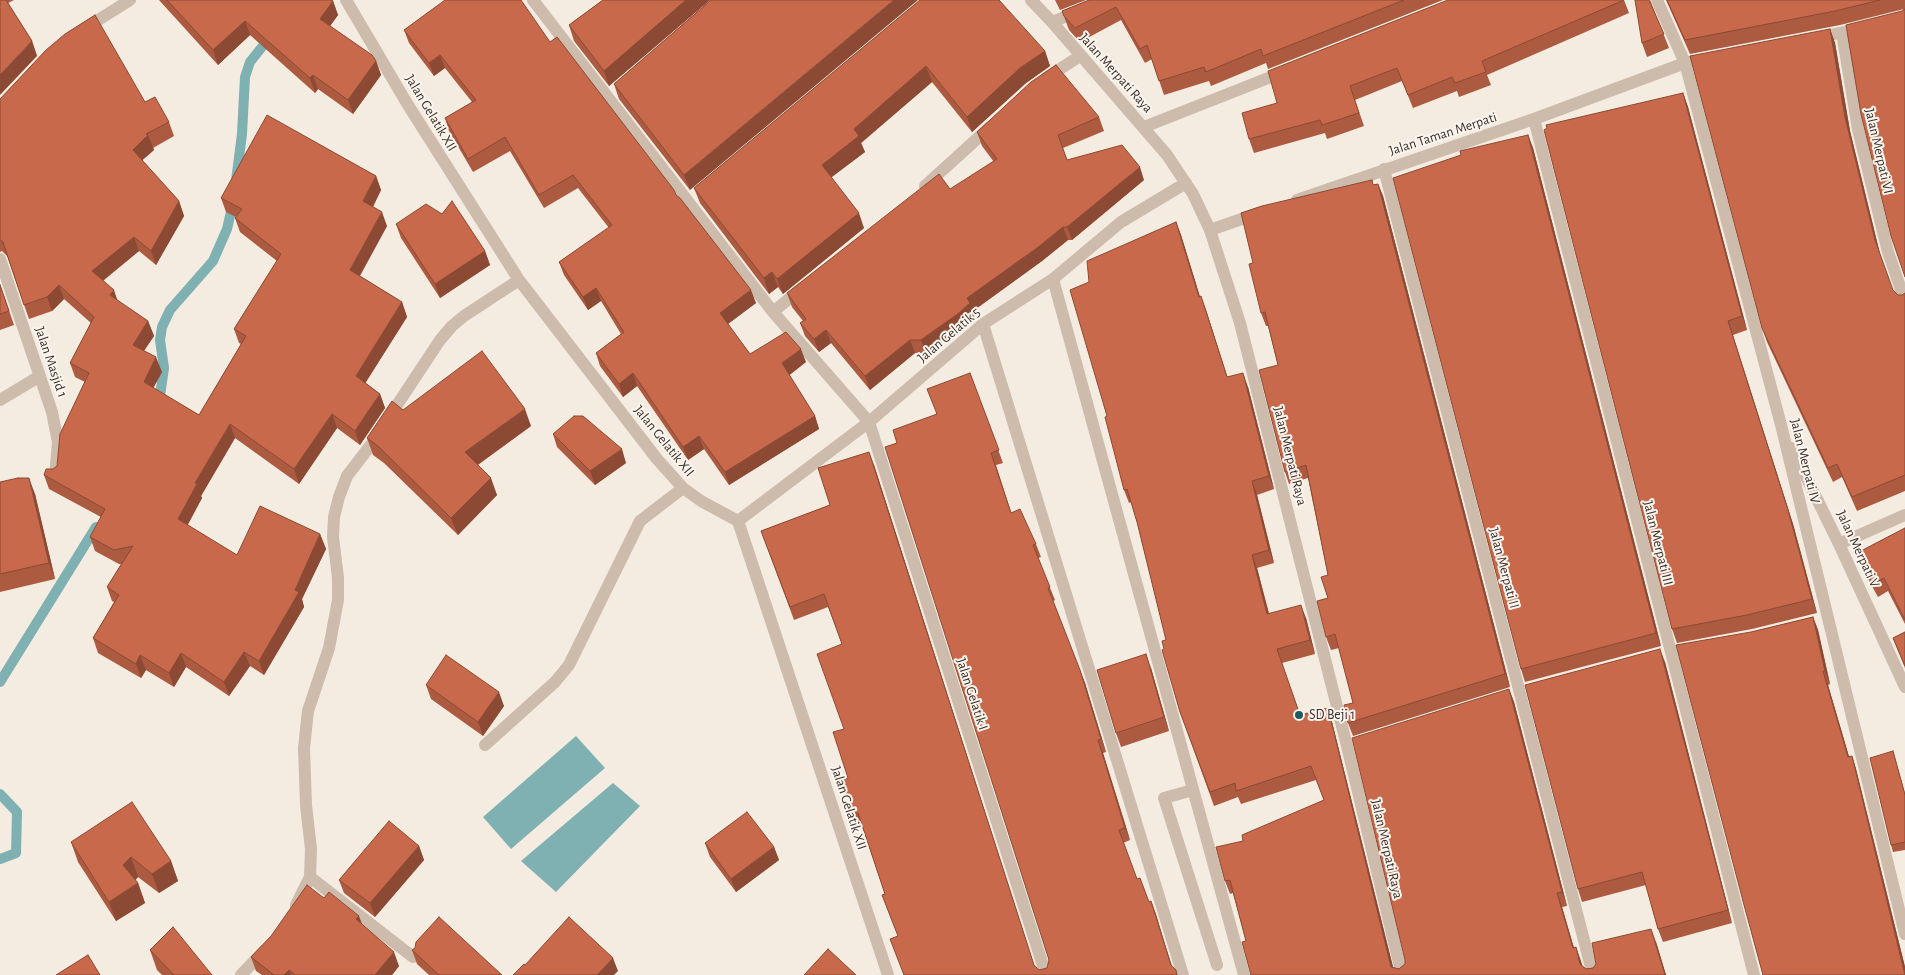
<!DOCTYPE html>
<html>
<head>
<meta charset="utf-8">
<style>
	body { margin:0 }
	canvas { display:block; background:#f4ebe1 }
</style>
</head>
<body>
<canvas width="1905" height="975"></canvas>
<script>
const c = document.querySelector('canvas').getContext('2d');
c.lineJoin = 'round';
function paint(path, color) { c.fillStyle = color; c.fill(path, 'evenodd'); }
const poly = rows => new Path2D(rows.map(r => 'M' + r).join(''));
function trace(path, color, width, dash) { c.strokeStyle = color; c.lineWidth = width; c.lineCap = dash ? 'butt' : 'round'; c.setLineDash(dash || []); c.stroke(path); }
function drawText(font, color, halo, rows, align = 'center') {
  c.font = font + ' "Alegreya Sans",sans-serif'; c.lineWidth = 4; c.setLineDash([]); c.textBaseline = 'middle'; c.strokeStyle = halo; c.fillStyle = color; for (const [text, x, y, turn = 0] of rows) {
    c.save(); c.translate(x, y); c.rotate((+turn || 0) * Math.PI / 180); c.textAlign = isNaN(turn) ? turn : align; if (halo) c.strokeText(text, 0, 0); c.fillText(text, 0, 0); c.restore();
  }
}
paint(poly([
	[576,736,605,768,511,849,483,817],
	[613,783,640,806,556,892,521,861]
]), '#7fb0b2');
trace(poly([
	[236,181,242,134,245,77,250,62,270,37],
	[159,403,164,368,160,340,162,327,170,310,213,261,227,229,233,203],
	[0,682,96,527],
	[0,794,17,812,16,853,0,859]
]), '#7fb0b2', 10);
trace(poly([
	[346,0,408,105,519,280,657,459,683,488,701,501,738,521,888,975],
	[533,0,773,312,869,422,1046,975],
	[1657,0,1685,63,1781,425,1905,934],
	[1052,22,1108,0],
	[84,29,130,0],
	[1842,33,1858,129,1888,252,1905,301],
	[1816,38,1862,28],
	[1046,78,1080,56],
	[1534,119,1754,975],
	[1144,127,1286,71],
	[1384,169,1593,975],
	[925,186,990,127],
	[1297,200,1534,119,1685,63,1693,61],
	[1210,230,1259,213],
	[0,259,52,412,58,442,55,476],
	[1053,279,1244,975],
	[773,312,802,288],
	[983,324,1183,975],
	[0,400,40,376],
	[1792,448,1839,544,1905,687],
	[738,521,869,422,983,324,1053,279,1121,222,1186,183],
	[1839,544,1905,515],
	[485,745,555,682,569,665,640,521,683,488],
	[1193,790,1164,798,1217,965],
	[310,877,413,957],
	[296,905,310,877,311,849,306,805,304,748,308,711,329,648,338,600,338,578,333,537,334,517,339,497,347,476,370,446,440,340,452,326,464,316,519,280],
	[241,975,265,950]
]), '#cdbbac', 12);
trace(poly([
	[1031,0,1052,22,1167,155,1193,194,1210,230,1240,323,1347,746,1402,975]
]), '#cdbbac', 12);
paint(poly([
	[0,0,14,0,8,3,32,41,37,56],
	[159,0,331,0,333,1,338,15,330,26,376,61,381,75,353,114,318,89,315,93,250,35,218,65],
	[603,0,710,0,609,86,574,41,569,25],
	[711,0,690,190,619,99,614,84],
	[920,0,1045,51,1050,66,1026,83,972,132,932,82,861,143,865,152,831,177,864,228,783,294,778,287,769,294,700,203,694,188],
	[1055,0,1086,0,1060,10],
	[1089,0,1443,0,1268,69,1266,63,1211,86,1209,81,1164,95,1152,59,1145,63,1121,20,1080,42,1069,30,1062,11],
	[1624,0,1629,13,1487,75,1491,85,1459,97,1457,91,1413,108,1402,81,1355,100,1364,126,1327,139,1325,133,1254,153,1249,139,1277,103],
	[1650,0,1669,48,1647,57,1642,43],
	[1666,0,1905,0,1905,277,1902,11,1904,9,1840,25,1690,54],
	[1830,29,1835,43,1850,131,1880,254,1893,291,1898,295,1902,295,1905,293,1905,491,1857,511,1842,477,1833,482,1767,342,1762,328],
	[404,30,550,42,676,195,756,303,728,324,750,354,806,362,789,375,815,416,819,429,729,485,704,449,688,460,637,386,623,397,600,366,596,353,621,334,601,301,588,310,564,275,559,262,609,228,578,188,544,208,510,151,473,172,449,131,445,118,472,102,445,68,434,76,409,43],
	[1683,93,1688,107,1747,330,1733,335,1793,524,1817,613,1752,629,1677,643,1672,629],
	[0,99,145,102,169,122,174,136,153,148,154,150,142,160,179,201,184,216,156,265,139,251,103,281,118,301,148,321,154,336,144,351,162,372,153,388,199,415,241,344,239,343,234,329,277,261,240,232,235,218,236,217,226,212,221,198,376,176,381,190,373,207,387,226,360,276,402,302,407,317,365,383,380,394,385,408,360,445,337,428,299,484,235,438,201,496,202,498,187,525,237,555,320,534,326,549,302,599,304,607,264,675,250,666,229,696,186,667,174,687,146,670,141,678,98,653,93,638,114,602,112,601,107,587,121,564,119,564,95,551,90,537,101,517,49,489,44,475,57,466,85,382,75,377,70,363,91,323,64,299,52,311,29,319,7,256,2,251,0,252],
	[1099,117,1104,131,1063,148,1067,160,1144,180,1072,240,1068,240,1042,261,973,311,975,316,964,326,926,353,915,353,870,390,831,343,819,352,805,336,800,323,803,321,792,307,787,293,994,162,982,146,977,132],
	[1528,135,1533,148,1661,646,1525,682,1521,669],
	[1378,184,1383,196,1510,687,1353,736,1348,723,1353,703,1339,648,1331,650,1326,637,1328,598,1328,575,1308,478,1289,484,1285,472,1278,365,1268,326,1266,326,1261,313,1253,263,1373,185],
	[1176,222,1181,235,1200,297,1206,310,1227,377,1248,387,1274,489,1257,495,1274,563,1257,568,1269,613,1306,618,1315,654,1282,663,1300,715,1328,708,1332,722,1393,967,1399,969,1405,964,1509,689,1514,702,1567,906,1562,907,1574,948,1576,947,1582,966,1586,969,1593,968,1656,942,1666,975,1251,975,1246,941,1233,893,1230,894,1225,881,1243,841,1324,800,1316,780,1241,804,1238,797,1214,806,1180,712,1164,649,1166,640,1137,522,1131,502,1129,503,1124,490,1107,416,1089,282],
	[396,224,485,251,490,265,440,298,401,238],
	[0,284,14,325,0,330],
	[970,373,1003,463,996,465,1011,512,1036,544,1041,557,1038,558,1055,600,1053,601,1085,683,1106,752,1103,753,1130,840,1123,843,1137,879,1149,902,1151,901,1172,966,904,975,898,936,882,895,885,894,862,826,859,827,842,780,848,778,844,729,842,644,828,607,794,620,761,531,830,505,874,465,1034,965,1039,970,1047,968,1049,960,897,443,936,414],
	[403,410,531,426,477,465,497,495,458,535,384,463,373,455,367,438],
	[553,434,626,463,595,485,557,447],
	[0,482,35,494,55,579,0,592],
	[1905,528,1905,624,1888,591,1878,597,1861,566,1857,553],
	[1813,617,1818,630,1830,684,1828,685,1849,757,1852,756,1856,769,1905,967,1905,975,1751,632],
	[1905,632,1905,668,1893,638],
	[1665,662,1732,923,1663,942,1658,929,1646,885,1582,902,1578,889],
	[1151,668,1169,731,1121,747,1116,733],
	[426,685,504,706,483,736,431,699],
	[1893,751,1905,793,1905,850,1893,852,1891,845],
	[71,842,171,861,178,881,159,893,138,877,135,880,138,883,145,903,116,921,78,862],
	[705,843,774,847,779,860,736,892,710,857],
	[419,846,424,860,375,917,344,893,339,880],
	[324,898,362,924,399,966,392,975,262,975,256,971,251,957],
	[150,950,212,975,162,975,157,970],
	[412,950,502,975,429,975,417,964]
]), '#ac5a40');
paint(poly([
	[686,0,710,0,609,86,604,71],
	[894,0,918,0,690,190,684,175],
	[333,1,338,15,325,33,320,19],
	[245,21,250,35,218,65,213,50],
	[1830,29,1835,43,1850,131,1880,254,1875,240,1845,117],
	[32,41,37,56,0,95,0,75],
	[1045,51,1050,66,1026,83,972,132,967,117,1020,68],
	[440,55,445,68,434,76,429,63],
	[376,61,381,75,353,114,348,100],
	[926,66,932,82,861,143,865,152,828,180,822,165,854,129],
	[313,75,318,89,315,93,310,78],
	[1683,93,1688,107,1747,330,1742,316],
	[148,135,154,150,138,164,133,150],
	[1528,135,1533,148,1661,646,1656,633],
	[1140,167,1144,180,1072,240,1067,227],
	[376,176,381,190,368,216,363,201],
	[1378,184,1383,196,1510,687,1505,674],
	[179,201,184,216,156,265,151,251],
	[382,212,387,226,355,284,350,270],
	[859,213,864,228,783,294,777,279],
	[1176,222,1181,235,1204,310,1199,297],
	[1063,227,1068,240,1042,261,973,311,975,316,964,326,926,353,921,340,967,298],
	[134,237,139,251,97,285,92,271],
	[485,251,490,265,440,298,435,284],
	[772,272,778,287,769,294,764,278],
	[59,285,64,299,52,311,47,297],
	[596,288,601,301,588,310,583,297],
	[114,290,119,305,110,295],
	[751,290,756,303,725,326,720,313],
	[1201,296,1206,310,1232,391,1227,377],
	[402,302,407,317,361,390,356,376],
	[148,321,154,336,138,359,133,345],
	[1728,321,1793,524,1817,613,1812,599],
	[826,330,831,343,819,352,814,339],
	[910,340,915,353,870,390,865,376],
	[801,349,806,362,787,377,782,363],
	[156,357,162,372,149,396,144,382],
	[633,373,637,386,623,397,619,384],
	[1243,373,1248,387,1274,489,1269,476],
	[380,394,385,408,360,445,355,431],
	[525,409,531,426,471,470,465,452],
	[332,414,337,428,299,484,294,469],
	[815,416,819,429,729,485,725,472],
	[230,424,235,438,201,496,202,498,183,534,178,519,195,483],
	[699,436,704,449,688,460,683,447],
	[622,449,626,463,595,485,590,471],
	[869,452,874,465,1037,975,1034,965],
	[29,478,35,494,55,579,49,563],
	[491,478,497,495,458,535,451,518],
	[1252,481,1257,495,1274,563,1269,550],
	[320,534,326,549,302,599,304,607,264,675,259,661,295,590],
	[1252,555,1257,568,1272,627,1267,614],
	[1301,605,1306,618,1315,654,1310,640],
	[1813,617,1818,630,1830,684,1825,671],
	[1660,649,1665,662,1732,923,1728,910],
	[244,652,250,666,229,696,224,682],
	[181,653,186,667,174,687,169,673],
	[1146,654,1151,668,1169,731,1164,717],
	[140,655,146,670,141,678,136,664],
	[1080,670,1085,683,1106,752,1101,739],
	[1823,671,1828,685,1853,770,1848,757],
	[1509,689,1514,702,1567,906,1562,892],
	[499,692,504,706,483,736,478,722],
	[1328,708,1332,722,1395,975,1391,967],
	[1098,740,1103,753,1130,840,1125,828],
	[1852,756,1856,769,1905,967,1905,974],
	[419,846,424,860,375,917,370,903],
	[774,847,779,860,736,892,731,879],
	[131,857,138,877,131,885,123,865],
	[171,861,178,881,159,893,152,874],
	[138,883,145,903,116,921,109,902],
	[1557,893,1562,907,1578,962,1573,948],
	[1151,901,1156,914,1174,975,1171,965],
	[359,916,364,929,356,919],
	[1651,929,1656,942,1666,975,1665,975],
	[1576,947,1581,961,1585,975,1580,964],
	[394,952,399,966,392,975,375,975],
	[613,958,618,971,614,975,597,975],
	[289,970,291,975,284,975]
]), '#8c4a34');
const building = poly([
	[0,0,6,0,32,41,0,75,0,0],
	[167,0,331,0,333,1,320,19,372,55,376,61,348,100,313,75,310,78,245,21,213,50,167,0],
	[445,0,521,0,550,42,557,37,674,190,676,195,680,198,751,290,720,313,750,354,786,332,801,349,782,363,815,416,725,472,699,436,683,447,633,373,619,384,596,353,624,332,596,288,583,297,559,262,612,225,573,175,539,195,505,137,468,159,445,118,476,100,440,55,429,63,404,30,445,0],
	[603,0,686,0,604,71,569,25,603,0],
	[711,0,894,0,684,175,614,84,711,0],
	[920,0,999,0,1045,51,1020,68,967,117,926,66,854,129,859,136,822,165,859,213,777,279,772,272,764,278,694,188,920,0],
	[1089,0,1404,0,1263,56,1261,49,1206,72,1204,67,1159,81,1147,45,1140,49,1116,7,1075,28,1064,16,1062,11,1089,0],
	[1448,0,1624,0,1482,61,1486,72,1455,83,1452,77,1408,95,1397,68,1350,86,1359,113,1322,125,1320,120,1249,139,1242,113,1277,103,1268,71,1448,0],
	[1635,0,1649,0,1664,34,1642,43,1635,0],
	[1667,0,1880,0,1835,11,1685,40,1667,0],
	[1905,9,1905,277,1891,236,1861,114,1846,25,1902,11,1905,9],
	[95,15,145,102,155,97,169,122,146,134,148,135,133,150,179,201,151,251,134,237,92,271,114,290,110,295,148,321,133,345,156,357,144,382,199,415,246,336,234,329,281,254,235,218,242,209,221,198,267,115,376,176,363,201,382,212,350,270,402,302,356,376,380,394,355,431,332,414,294,469,230,424,195,483,197,484,178,519,237,555,260,506,320,534,295,590,299,592,259,661,244,652,224,682,181,653,169,673,140,655,136,664,93,638,119,595,107,587,133,546,114,550,90,537,105,509,44,475,46,469,53,469,57,466,60,434,89,373,70,363,94,317,59,285,47,297,24,305,3,242,0,240,0,99,46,50,65,34,95,15],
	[1830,29,1845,117,1875,240,1893,290,1898,295,1902,295,1905,293,1905,475,1852,497,1837,464,1828,468,1762,328,1690,56,1830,29],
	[1056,65,1099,117,1058,135,1067,160,1122,145,1140,167,1067,227,1063,227,1037,248,967,298,970,303,959,313,921,340,910,340,865,376,826,330,814,339,800,323,806,319,787,293,939,174,950,189,997,159,977,132,1031,82,1056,65],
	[1683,93,1742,316,1728,321,1788,510,1812,599,1747,615,1672,629,1544,130,1547,128,1546,125,1683,93],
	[1528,135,1656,633,1521,669,1393,178,1461,155,1460,151,1528,135],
	[1372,180,1373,185,1378,184,1505,674,1348,723,1344,705,1353,703,1335,634,1326,637,1317,601,1328,598,1321,577,1328,575,1306,465,1285,472,1259,370,1278,365,1265,312,1261,313,1249,264,1253,263,1241,213,1262,206,1372,180],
	[452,201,485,251,435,284,396,224,426,204,442,214,452,201],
	[1176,222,1199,297,1201,296,1227,377,1243,373,1269,476,1252,481,1269,550,1252,555,1267,614,1301,605,1310,640,1277,649,1300,715,1328,708,1391,967,1399,969,1405,964,1405,960,1352,738,1509,689,1562,892,1557,893,1573,948,1576,947,1580,964,1586,969,1593,968,1596,964,1592,943,1651,929,1665,975,1251,975,1242,942,1246,941,1230,880,1225,881,1216,847,1243,841,1242,835,1324,800,1311,766,1236,791,1235,783,1210,792,1180,712,1162,650,1164,649,1162,641,1166,640,1137,522,1127,489,1124,490,1105,417,1107,416,1070,290,1089,282,1087,261,1176,222],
	[0,285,9,311,0,314,0,285],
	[482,351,525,409,465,452,491,478,451,518,378,446,367,438,392,401,403,410,482,351],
	[970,373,999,450,991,453,1011,513,1020,509,1036,544,1033,545,1050,587,1048,588,1080,670,1101,739,1098,740,1125,828,1119,830,1137,879,1140,878,1149,902,1151,901,1171,965,1176,970,1177,975,904,975,890,939,898,936,882,895,885,894,858,813,854,814,842,780,848,778,833,732,844,729,817,654,842,644,824,594,790,607,761,531,830,505,818,468,869,452,1034,965,1039,970,1047,968,1049,960,885,447,897,443,893,430,937,414,927,389,970,373],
	[574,416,583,416,622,449,590,471,553,434,574,416],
	[18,478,29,478,49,563,0,574,0,482,18,478],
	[1905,528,1905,620,1884,578,1873,584,1857,553,1905,528],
	[1813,617,1825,671,1823,671,1848,757,1852,756,1905,975,1763,975,1744,905,1676,645,1751,632,1813,617],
	[1905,632,1905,666,1893,638,1905,632],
	[1660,649,1728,910,1658,929,1642,872,1578,889,1525,685,1660,649],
	[1146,654,1164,717,1116,733,1097,670,1146,654],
	[446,655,499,692,478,722,426,685,446,655],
	[1893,751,1905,795,1905,842,1891,845,1870,758,1893,751],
	[132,802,171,861,152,874,131,857,123,865,138,883,109,902,71,842,132,802],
	[747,812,774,847,731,879,705,843,747,812],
	[389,821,419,846,370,903,339,880,389,821],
	[307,885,324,898,329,892,359,916,356,919,394,952,375,975,295,975,289,970,284,975,274,975,251,957,271,936,307,885],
	[439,917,502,975,439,975,412,950,415,948,416,942,439,917],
	[569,917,613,958,597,975,513,975,524,964,525,965,569,917],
	[173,927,212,975,174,975,150,950,173,927],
	[828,949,856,975,804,975,828,949],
	[88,955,100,975,56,975,88,955]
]);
paint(building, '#c8694b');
trace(building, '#8c4a34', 1);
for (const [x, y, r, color] of [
	[1299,715,5,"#1f5a5e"]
]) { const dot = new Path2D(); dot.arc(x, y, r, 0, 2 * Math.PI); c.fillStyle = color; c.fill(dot); trace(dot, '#fbf5ee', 2); }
drawText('14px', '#3b302b', '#fbf5ee', [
	["Jalan Merpati Raya",1116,73,48],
	["Jalan Gelatik XII",431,113,59],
	["Jalan Taman Merpati",1443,134,-18],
	["Jalan Merpati VI",1879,151,77],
	["Jalan Gelatik 5",949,335,-40],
	["Jalan Masjid 1",51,362,71],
	["Jalan Gelatik XII",664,441,51],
	["Jalan Merpati Raya",1290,456,76],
	["Jalan Merpati IV",1805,461,76],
	["Jalan Merpati III",1658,543,76],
	["Jalan Merpati V",1858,549,65],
	["Jalan Merpati II",1504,568,75],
	["Jalan Gelatik I",972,694,72],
	["Jalan Gelatik XII",849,808,72],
	["Jalan Merpati Raya",1387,849,77]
]);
drawText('14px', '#3b302b', '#fbf5ee', [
	["SD Beji 1",1309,715]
], 'left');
</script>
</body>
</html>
